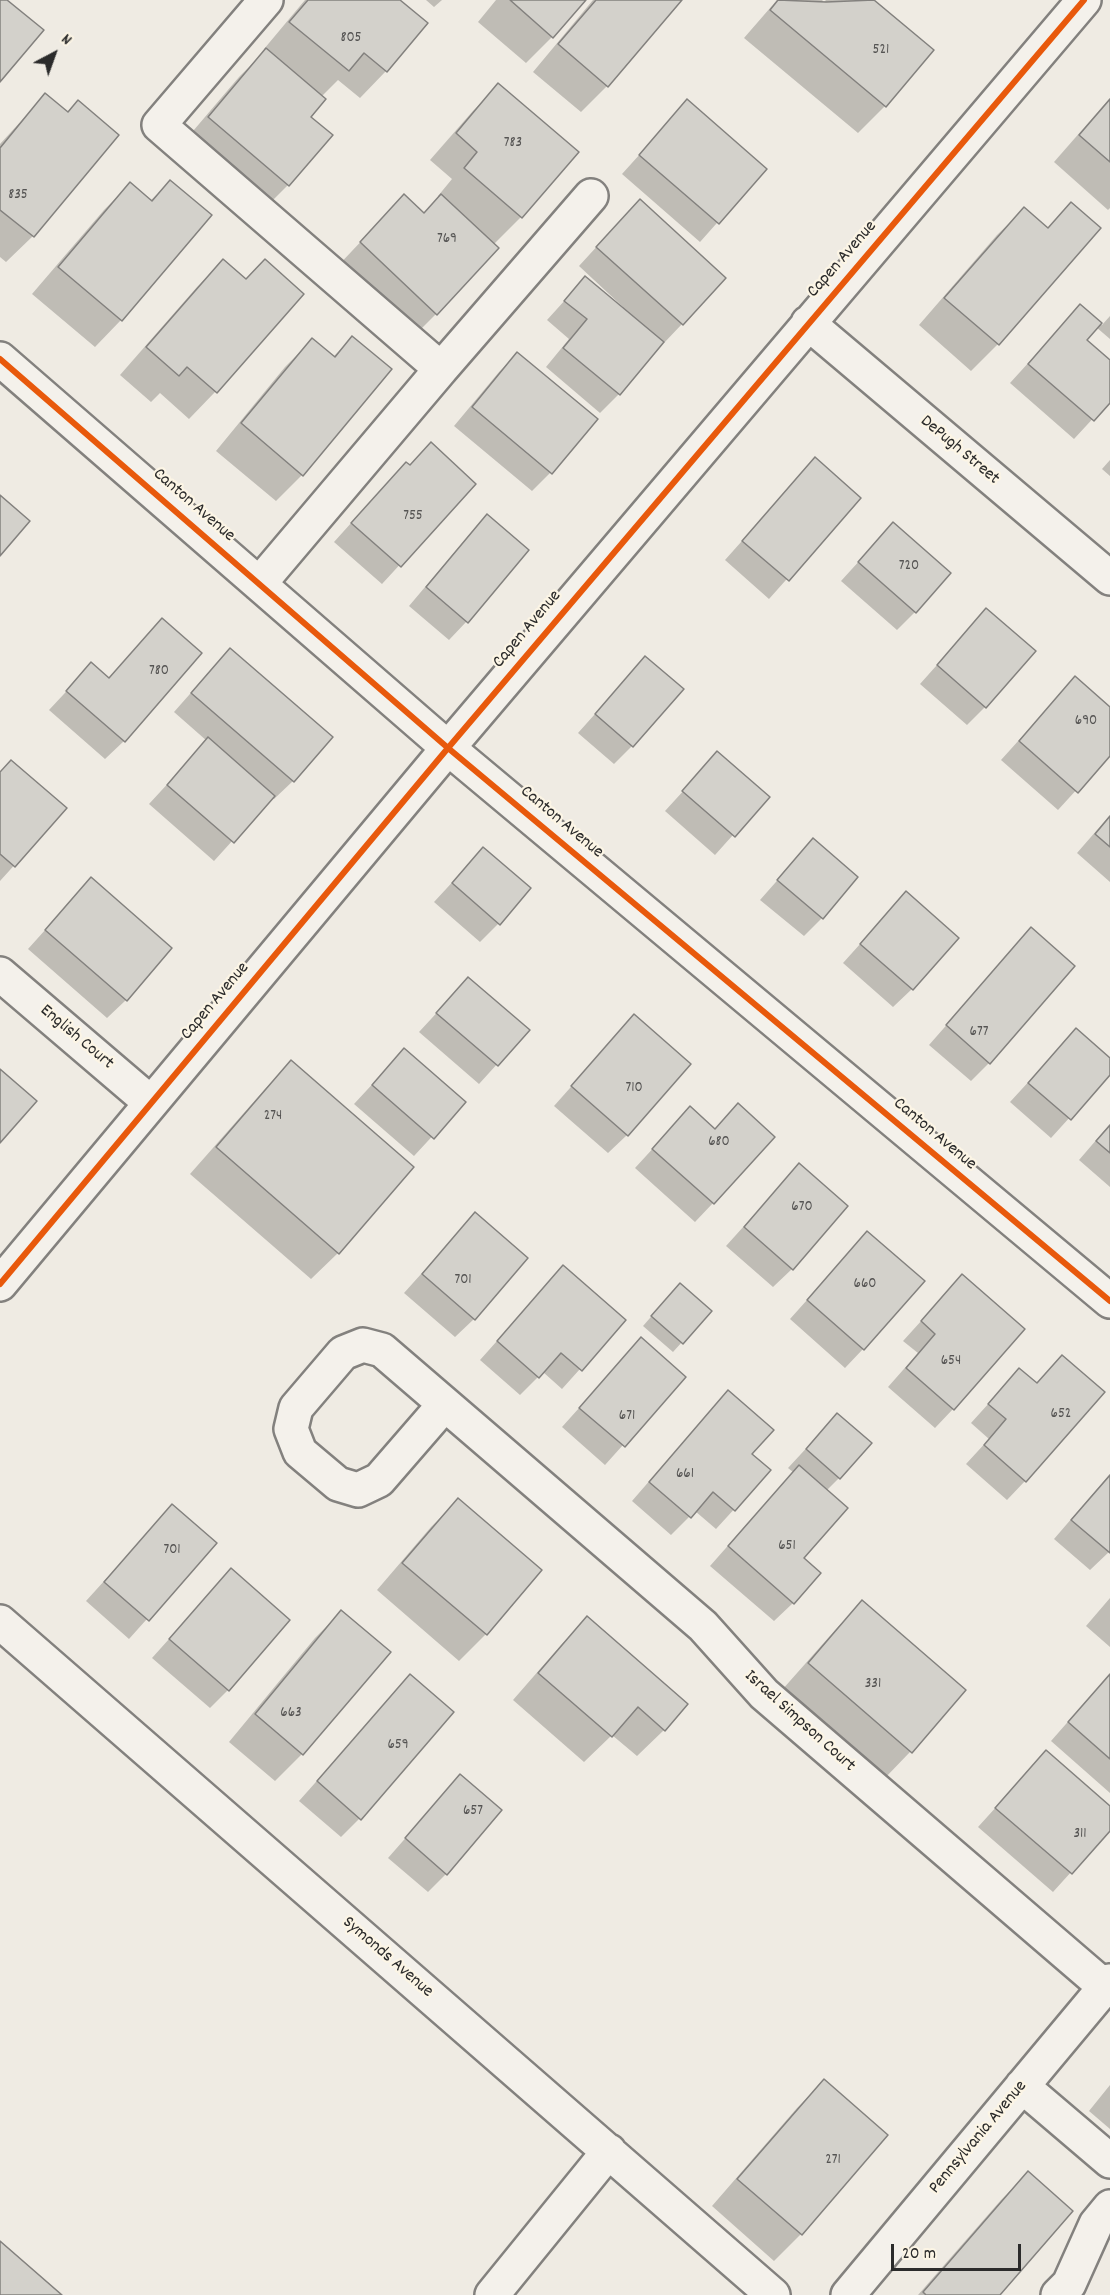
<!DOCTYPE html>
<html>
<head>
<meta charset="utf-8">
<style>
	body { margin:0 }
	#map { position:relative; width:1110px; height:2295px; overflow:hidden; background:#efebe3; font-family:Dekko,sans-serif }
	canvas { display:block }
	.north { position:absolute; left:24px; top:24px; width:60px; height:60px; -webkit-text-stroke:4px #fcf5e5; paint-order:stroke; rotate:41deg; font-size:16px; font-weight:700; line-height:24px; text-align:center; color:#2b2b2b }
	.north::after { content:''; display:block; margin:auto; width:21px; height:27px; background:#2b2b2b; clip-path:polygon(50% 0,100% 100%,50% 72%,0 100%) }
	.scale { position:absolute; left:891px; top:2244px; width:130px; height:27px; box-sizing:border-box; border:3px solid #2b2b2b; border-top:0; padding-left:8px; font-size:18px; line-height:21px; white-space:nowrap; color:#2b2b2b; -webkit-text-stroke:4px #fcf5e5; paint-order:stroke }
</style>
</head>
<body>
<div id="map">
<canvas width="1110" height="2295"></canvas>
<div class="north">N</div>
<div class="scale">20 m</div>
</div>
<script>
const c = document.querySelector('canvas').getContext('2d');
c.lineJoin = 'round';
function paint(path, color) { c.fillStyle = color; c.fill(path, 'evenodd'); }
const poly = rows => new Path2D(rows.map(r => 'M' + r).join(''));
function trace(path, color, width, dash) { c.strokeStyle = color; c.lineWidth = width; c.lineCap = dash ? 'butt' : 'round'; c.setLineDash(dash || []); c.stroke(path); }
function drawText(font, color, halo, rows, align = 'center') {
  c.font = font + ' Dekko,sans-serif'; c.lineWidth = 4.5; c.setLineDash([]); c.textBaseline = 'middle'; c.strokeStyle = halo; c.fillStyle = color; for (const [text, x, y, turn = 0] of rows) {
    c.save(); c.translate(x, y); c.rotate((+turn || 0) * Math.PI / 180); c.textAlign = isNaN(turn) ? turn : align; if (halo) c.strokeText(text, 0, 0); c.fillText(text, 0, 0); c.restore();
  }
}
paint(poly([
	[305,0,398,0,386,71,360,98,338,80,321,97,309,117,288,185,262,211,182,144,239,77,266,50,264,49],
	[426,0,442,0,434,7],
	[496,0,584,0,552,37,526,63,478,22],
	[593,0,680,0,607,86,581,112,533,72],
	[777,0,822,0,824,2,826,0,872,0,932,50,885,106,858,133,744,38],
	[498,85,577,152,521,217,493,245,436,314,410,340,334,270,404,196,423,215,440,197,438,196,452,179,430,160,472,112],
	[45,95,66,113,78,102,33,236,6,262,0,257,0,144],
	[1110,98,1110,208,1108,210,1054,162],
	[687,102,765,169,700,242,622,174],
	[170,182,121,320,95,347,32,294,104,210,130,184,150,201],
	[1071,204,1098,229,998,344,971,371,919,325,997,235,1024,209,1047,229],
	[622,219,724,278,682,324,664,343,662,341,619,394,600,413,546,367,569,339,547,320,585,278,622,309,623,307,579,266],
	[223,261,245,280,302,294,215,392,189,419,160,393,151,402,120,375,197,287],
	[1080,306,1102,325,1110,316,1110,339,1096,327,1085,341,1110,362,1110,400,1074,439,1010,383],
	[352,338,302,475,276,501,216,451,285,367,312,340,333,357],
	[517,354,551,472,532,491,454,426,499,372],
	[815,459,859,498,769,599,725,560],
	[1110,460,1110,476,1102,469],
	[388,482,474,484,382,584,334,542],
	[488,517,467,621,449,640,409,606,469,535],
	[893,524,915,612,897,630,841,581],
	[986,610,985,707,967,725,920,684],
	[162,620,124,741,105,759,49,710,91,665,108,679],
	[645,658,632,746,614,764,578,733],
	[212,669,331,737,293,781,274,799,272,797,214,861,149,804,207,741,174,712],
	[1075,678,1110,709,1110,753,1058,810,1001,760],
	[717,754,767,797,715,855,665,811],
	[0,772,65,809,0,881],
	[1110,815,1110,882,1077,853],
	[813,840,822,918,804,936,760,900],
	[483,849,498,924,480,942,434,902],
	[91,879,126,1000,107,1018,28,949],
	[906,893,912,989,893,1007,843,963],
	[1031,929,989,1063,971,1081,929,1045],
	[468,979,528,1030,479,1084,419,1032],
	[634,1016,627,1135,608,1153,554,1106],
	[1076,1030,1110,1060,1110,1073,1051,1138,1010,1102],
	[404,1050,464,1102,414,1156,354,1104],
	[291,1062,338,1253,311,1279,190,1174,265,1089],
	[738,1105,713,1203,695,1222,635,1168,690,1108,714,1130],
	[1110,1124,1110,1187,1079,1160],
	[799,1165,792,1269,773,1287,726,1246],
	[475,1214,474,1319,455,1337,404,1293],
	[867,1233,863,1349,845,1368,790,1319],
	[563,1267,624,1320,562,1389,543,1372,520,1395,480,1360],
	[962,1276,953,1409,935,1428,888,1387,918,1353,903,1341],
	[671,1294,710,1311,673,1352,643,1326],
	[641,1339,684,1377,605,1465,562,1427],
	[1062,1357,1025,1481,1007,1500,966,1464,989,1439,971,1423,1019,1370,1036,1384],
	[710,1411,750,1455,769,1471,716,1529,695,1511,671,1535,632,1501],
	[837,1415,839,1478,826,1491,802,1558,793,1603,774,1621,710,1566,793,1472,788,1468],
	[1110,1474,1110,1551,1090,1570,1054,1539],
	[458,1500,540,1571,486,1634,459,1661,377,1590,431,1527],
	[172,1506,215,1543,129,1639,86,1601],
	[231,1570,228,1690,210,1708,152,1658],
	[1110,1598,1110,1647,1086,1626],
	[862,1602,964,1690,910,1752,884,1779,782,1690,836,1629],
	[341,1612,389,1652,302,1754,275,1781,229,1742,315,1638],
	[587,1618,664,1730,637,1756,612,1735,584,1762,513,1700,561,1645],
	[1110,1674,1110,1793,1051,1741],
	[410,1676,359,1819,341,1837,299,1801],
	[1046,1752,1110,1808,1110,1829,1053,1892,978,1827],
	[460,1776,446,1874,428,1892,388,1858],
	[824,2081,801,2234,774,2261,712,2206,797,2108],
	[1110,2085,1110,2129,1089,2111],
	[1028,2173,998,2295,918,2295,1001,2200]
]), '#0003');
const building = poly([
	[0,0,7,0,44,30,0,82,0,0],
	[308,0,400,0,428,23,387,72,364,53,349,71,289,22,308,0],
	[510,0,586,0,553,38,510,0],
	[596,0,682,0,608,87,558,44,596,0],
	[778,0,826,2,874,0,934,50,886,107,770,10,778,0],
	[266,48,326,99,311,117,333,135,289,186,208,117,266,48],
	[498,83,579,152,522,218,464,168,477,152,456,133,498,83],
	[45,93,68,112,78,100,119,135,34,237,0,210,0,148,45,93],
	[687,99,767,169,719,224,639,155,687,99],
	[1110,99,1110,162,1079,135,1110,99],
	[170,180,212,215,122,321,58,267,130,182,152,201,170,180],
	[404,194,424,213,441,194,499,248,437,315,360,242,404,194],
	[640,199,726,278,683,325,596,247,640,199],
	[1071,202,1101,228,999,345,944,298,1024,207,1048,228,1071,202],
	[223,259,246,279,265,259,304,294,217,393,187,367,179,376,146,347,223,259],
	[585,276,664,342,620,395,563,348,587,319,564,301,585,276],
	[1080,304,1102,323,1087,340,1110,360,1110,403,1094,421,1028,364,1080,304],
	[352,336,392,369,303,476,241,423,312,338,335,357,352,336],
	[517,352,598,419,552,474,472,407,517,352],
	[431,442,476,484,401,567,351,523,406,462,410,465,431,442],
	[815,457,861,498,789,581,742,541,815,457],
	[0,495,30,521,0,556,0,495],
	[487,514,529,550,468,623,426,587,487,514],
	[893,522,951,573,916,613,858,562,893,522],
	[986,608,1036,651,986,708,937,665,986,608],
	[162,618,202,653,125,742,66,691,91,662,109,678,162,618],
	[230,648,333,737,294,782,191,693,230,648],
	[645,656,684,689,633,747,595,714,645,656],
	[1075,676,1110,707,1110,756,1078,793,1019,741,1075,676],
	[208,737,275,796,234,843,167,785,208,737],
	[717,751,770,797,735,837,682,791,717,751],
	[11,760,67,808,15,867,0,854,0,772,11,760],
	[1110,816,1110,847,1095,834,1110,816],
	[813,838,858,877,823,919,777,880,813,838],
	[483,847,531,888,500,925,452,883,483,847],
	[91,877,172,948,127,1001,45,930,91,877],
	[906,891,959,938,913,990,860,944,906,891],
	[1031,927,1075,966,990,1064,946,1025,1031,927],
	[468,977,530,1030,498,1066,436,1013,468,977],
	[634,1014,691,1064,628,1136,571,1086,634,1014],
	[1076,1028,1110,1058,1110,1075,1071,1120,1028,1083,1076,1028],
	[404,1048,466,1102,434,1139,372,1085,404,1048],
	[291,1060,414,1167,339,1254,216,1147,291,1060],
	[0,1069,37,1101,0,1143,0,1069],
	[738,1103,775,1137,714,1204,652,1149,690,1106,715,1129,738,1103],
	[1110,1125,1110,1153,1096,1141,1110,1125],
	[799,1163,848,1206,793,1270,744,1227,799,1163],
	[475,1212,528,1258,475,1320,422,1274,475,1212],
	[867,1231,925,1281,864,1350,807,1300,867,1231],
	[563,1265,626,1320,582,1371,561,1353,539,1378,497,1341,563,1265],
	[962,1274,1025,1329,954,1410,906,1368,935,1334,921,1321,962,1274],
	[680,1283,712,1311,683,1344,651,1316,680,1283],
	[641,1337,686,1377,625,1447,579,1408,641,1337],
	[1062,1355,1105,1392,1026,1482,984,1445,1006,1419,988,1404,1019,1368,1037,1383,1062,1355],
	[728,1390,774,1430,752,1454,771,1470,735,1511,713,1492,691,1518,649,1482,728,1390],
	[837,1413,872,1443,840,1479,806,1449,837,1413],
	[799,1465,848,1508,804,1558,821,1573,794,1604,728,1546,799,1465],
	[1110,1475,1110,1553,1071,1520,1110,1475],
	[458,1498,542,1570,487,1635,402,1563,458,1498],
	[172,1504,217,1543,149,1621,104,1582,172,1504],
	[231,1568,290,1620,229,1691,169,1639,231,1568],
	[862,1600,966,1690,912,1753,808,1663,862,1600],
	[341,1610,391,1652,303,1755,255,1714,341,1610],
	[587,1616,688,1704,665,1731,638,1707,612,1737,538,1673,587,1616],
	[410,1674,454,1712,361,1820,317,1781,410,1674],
	[1110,1674,1110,1759,1068,1722,1110,1674],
	[1046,1750,1110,1806,1110,1831,1072,1874,995,1808,1046,1750],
	[460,1774,502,1810,447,1875,405,1838,460,1774],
	[824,2079,888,2135,802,2235,737,2179,824,2079],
	[1028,2171,1073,2211,1000,2295,926,2295,923,2292,1028,2171],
	[0,2241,62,2295,0,2295,0,2241]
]);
paint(building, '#d3d1cb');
trace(building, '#83817e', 1.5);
const minor = poly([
	[808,323,1110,578],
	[0,359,448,748,1110,1301],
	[441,369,591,196],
	[259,584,441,369,159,125,266,0],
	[0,974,151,1103],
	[0,1284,448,748,1084,0],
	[444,1405,379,1480,358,1490,338,1484,300,1452,291,1429,296,1408,343,1353,363,1345,382,1350,703,1626,764,1694,1105,1987],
	[0,1622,773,2295],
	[1022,2086,1110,2161],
	[492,2295,609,2151],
	[848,2295,1110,1981],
	[1058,2295,1069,2284,1096,2224,1110,2207]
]);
trace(minor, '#83817e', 38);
trace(minor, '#f4f1eb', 33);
trace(poly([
	[0,359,448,748,1110,1301],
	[0,1284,448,748,1084,0]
]), '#e8590c', 6);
drawText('15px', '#555453', null, [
	["805",351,39],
	["521",881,51],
	["783",513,144],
	["835",18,196],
	["769",447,240],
	["755",413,517],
	["720",909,567],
	["780",159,672],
	["690",1086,722],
	["677",979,1033],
	["710",634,1089],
	["274",273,1117],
	["680",719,1143],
	["670",802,1208],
	["701",463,1281],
	["660",865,1285],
	["654",951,1362],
	["652",1061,1415],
	["671",627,1417],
	["661",685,1475],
	["651",787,1547],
	["701",172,1551],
	["331",873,1685],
	["663",291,1714],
	["659",398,1746],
	["657",473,1812],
	["311",1080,1835],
	["271",833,2161]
]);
drawText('18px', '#2b2b2b', '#fcf5e5', [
	["Capen Avenue",843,260,-49],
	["DePugh Street",959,451,40],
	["Canton Avenue",193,506,41],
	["Capen Avenue",528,630,-50],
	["Canton Avenue",561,823,40],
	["Capen Avenue",216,1002,-50],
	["English Court",76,1038,40],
	["Canton Avenue",934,1135,40],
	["Israel Simpson Court",799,1722,42],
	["Symonds Avenue",387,1958,41],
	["Pennsylvania Avenue",979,2138,-50]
]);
</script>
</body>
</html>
